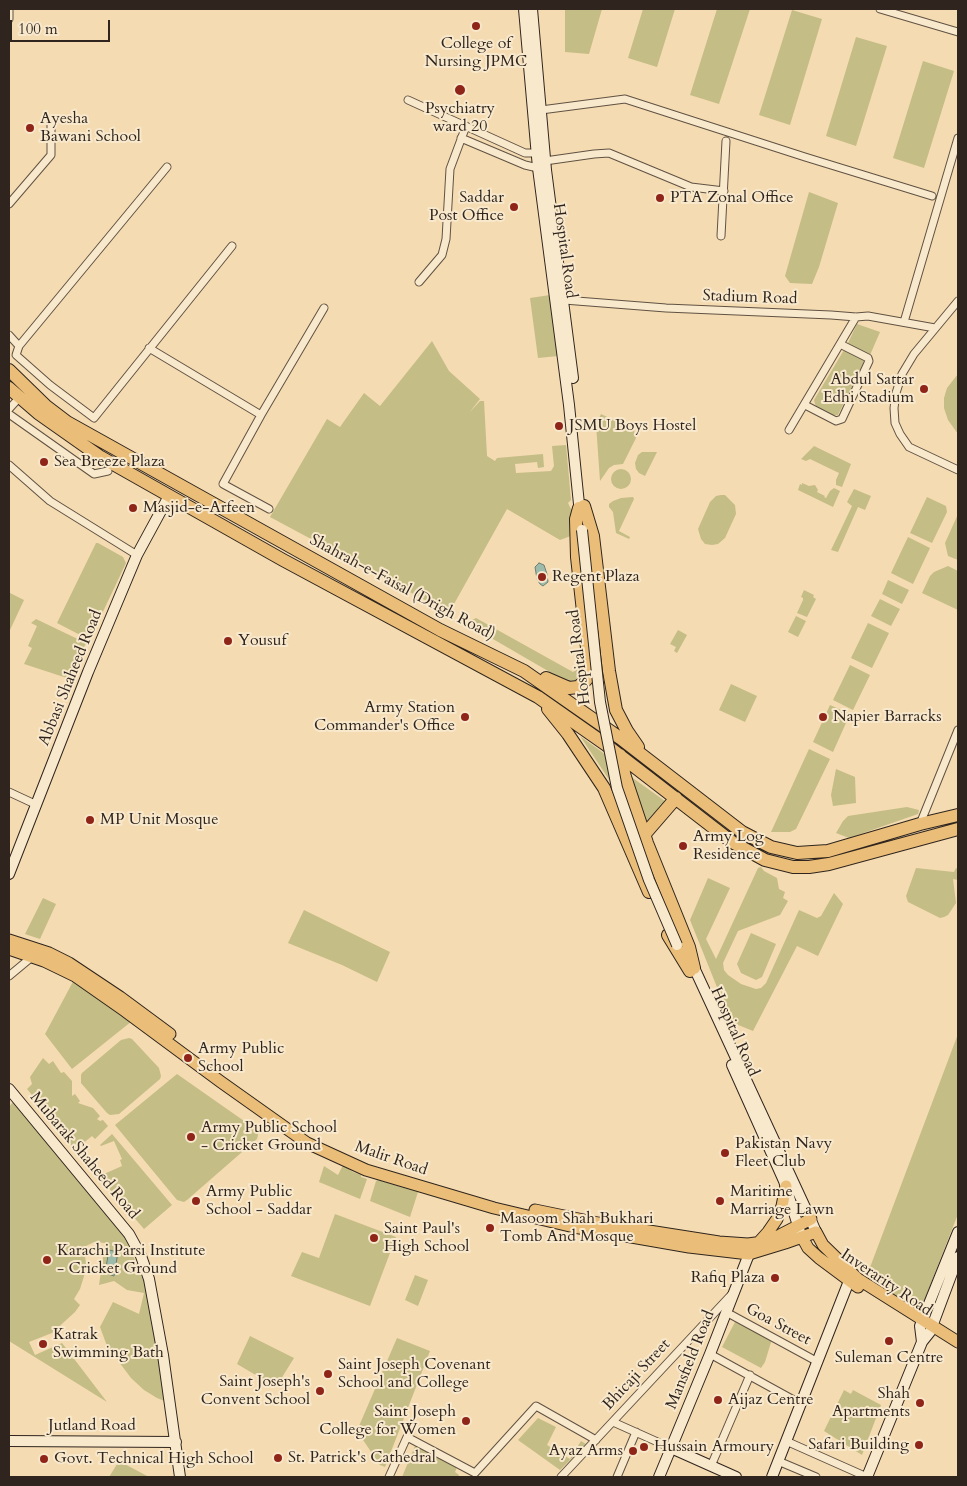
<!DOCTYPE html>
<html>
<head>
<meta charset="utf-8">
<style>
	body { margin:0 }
	#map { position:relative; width:967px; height:1486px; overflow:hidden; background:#f5dbb1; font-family:Cardo,serif }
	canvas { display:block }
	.frame { position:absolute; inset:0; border:10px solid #2f251e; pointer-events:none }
	.scale { position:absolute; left:10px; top:20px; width:100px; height:22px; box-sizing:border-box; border:2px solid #2f251e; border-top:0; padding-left:6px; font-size:15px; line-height:18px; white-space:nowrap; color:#2f251e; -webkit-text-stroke:4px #f8e8cc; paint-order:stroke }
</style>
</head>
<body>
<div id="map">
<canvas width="967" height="1486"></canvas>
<div class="frame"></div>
<div class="scale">100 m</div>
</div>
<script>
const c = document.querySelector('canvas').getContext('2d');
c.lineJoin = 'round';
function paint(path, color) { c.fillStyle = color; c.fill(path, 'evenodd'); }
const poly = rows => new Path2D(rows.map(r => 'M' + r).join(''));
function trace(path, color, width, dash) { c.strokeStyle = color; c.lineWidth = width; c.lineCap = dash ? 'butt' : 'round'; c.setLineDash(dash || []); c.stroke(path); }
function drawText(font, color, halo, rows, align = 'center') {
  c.font = font + ' Cardo,serif'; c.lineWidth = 4; c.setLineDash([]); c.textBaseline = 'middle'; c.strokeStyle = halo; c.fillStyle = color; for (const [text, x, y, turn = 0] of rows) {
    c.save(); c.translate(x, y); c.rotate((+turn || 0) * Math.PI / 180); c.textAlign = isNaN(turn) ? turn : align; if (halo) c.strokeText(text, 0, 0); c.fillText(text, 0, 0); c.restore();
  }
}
paint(poly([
	[565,9,602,9,589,54,565,52],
	[643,9,675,9,657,67,628,58],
	[717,9,750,9,719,104,690,95],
	[792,10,822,19,790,125,759,115],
	[856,37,887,46,856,146,826,136],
	[923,61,954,71,924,168,893,158],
	[809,192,838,203,819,267,812,284,790,283,785,276],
	[550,295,558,356,538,358,530,298],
	[857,324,880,332,870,355,862,353,848,343],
	[432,341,449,371,480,399,469,413,480,401,484,401,487,456,495,461,497,458,543,454,544,467,538,468,537,462,515,464,516,473,551,471,554,466,552,446,566,445,571,500,568,503,571,509,573,509,576,534,560,540,507,509,449,613,270,517,327,419,340,427,364,393,380,406],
	[844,350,846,350,863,359,864,362,838,415,832,415,817,408,815,404,814,400],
	[958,374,958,434,948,420,944,408,944,398,947,388],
	[601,414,634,430,636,438,623,464,614,465,609,468,600,481,596,424],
	[814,446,851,464,842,487,836,485,836,480,839,473,810,459,806,461,801,459],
	[642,452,657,452,645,476,639,473,636,469,635,463,638,455],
	'611 479a10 10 0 1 1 20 0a10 10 0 1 1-20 0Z',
	[802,483,809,486,815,485,818,490,817,492,825,496,824,497,826,498,830,491,834,488,840,491,833,507,798,490,800,484,802,485],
	[854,489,871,496,865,510,858,507,838,552,831,550,852,506,847,502],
	[721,495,725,495,735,505,736,514,725,538,718,544,712,545,705,544,701,539,698,529,710,502,716,496],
	[633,497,634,499,619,531,630,537,629,539,616,533,613,512,609,507,609,504,613,501,621,498],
	[927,497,946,506,947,512,932,543,910,533],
	[958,514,958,560,948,556,945,543],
	[908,537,930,548,913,584,891,573],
	[96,543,98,543,123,557,126,563,92,635,86,638,57,623],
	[948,566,958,571,958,610,922,593,930,576,934,572],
	[888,580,909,590,902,604,882,594],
	[804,590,814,595,813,597,816,599,807,617,797,613,803,600,803,598,801,597],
	[10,593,24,600,10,630,9,630,9,597],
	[880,599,900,609,891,626,871,616],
	[796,616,806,621,798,637,788,632],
	[476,618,573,672,579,668,576,680,573,683,567,682,474,628,472,623,472,620],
	[36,619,86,643,70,679,24,664,32,648,28,646,37,626,31,623],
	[868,623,889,633,872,668,851,658],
	[678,630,687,635,677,653,674,651,676,647,670,644],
	[850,665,870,675,853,710,833,700],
	[731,684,757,696,745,722,719,710],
	[830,705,850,714,833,752,813,742],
	[580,736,606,755,612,784],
	[809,749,830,759,796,829,790,832,771,832],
	[836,769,855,777,856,803,833,806,831,795],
	[627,774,665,801,646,827],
	[907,807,919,810,918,814,849,838,836,833,843,821,848,816],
	[761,867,764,871,777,878,779,889,785,892,783,898,788,901,780,915,738,931,723,963,724,970,728,975,741,984,756,989,761,988,766,983,799,910,817,918,821,916,834,893,843,904,818,956,797,946,753,1031,731,1022,690,920,708,878,730,888,706,939,716,959,758,868],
	[916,868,954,872,956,868,958,869,958,880,953,879,956,903,948,915,944,917,940,918,908,902,906,896],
	[43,898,56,904,40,939,25,934],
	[304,910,390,952,377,982,342,965,288,943],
	[751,933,776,944,762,977,756,980,741,973,737,964],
	[76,976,132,1021,72,1069,45,1034],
	[958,1034,958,1214,920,1311,917,1312,866,1278],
	[129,1038,132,1039,159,1068,161,1076,160,1079,119,1114,110,1115,107,1113,81,1083,81,1075,82,1073,121,1040],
	[43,1058,49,1064,53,1061,61,1073,64,1072,72,1081,72,1096,75,1094,80,1101,78,1103,93,1108,100,1116,97,1119,100,1121,103,1120,108,1126,95,1139,92,1136,75,1150,60,1132,58,1126,27,1089,32,1084,30,1077],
	[177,1074,257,1130,258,1135,257,1139,187,1200,184,1202,177,1200,115,1125],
	[16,1098,123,1231,143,1280,146,1279,167,1402,157,1398,144,1390,131,1378,107,1346,100,1327,113,1302,139,1314,144,1293,127,1290,114,1281,99,1285,105,1243,94,1242,84,1247,86,1264,85,1273,80,1289,74,1299,80,1305,75,1312,52,1333,29,1342,35,1355,62,1343,107,1402,9,1341,9,1107],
	[112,1134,172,1205,144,1229,88,1164,90,1163,92,1165,94,1164,96,1170,101,1168,104,1174,122,1166,120,1160,122,1159,114,1141,101,1146,100,1145],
	[343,1165,353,1172,361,1175,361,1177,367,1179,360,1199,319,1182,324,1166,338,1175],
	[378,1180,418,1192,410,1217,370,1201,376,1181],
	[335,1214,396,1237,370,1306,291,1276,302,1252,319,1258],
	[415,1275,428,1280,418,1306,405,1300],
	[736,1320,772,1339,765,1362,761,1368,722,1347],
	[250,1336,294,1358,276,1387,237,1364],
	[397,1338,430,1351,385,1467,380,1465,361,1437,359,1432,359,1426],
	[844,1390,851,1394,853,1390,881,1405,862,1455,824,1431],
	[538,1418,556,1427,547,1445,570,1459,581,1441,586,1444,560,1470,518,1440],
	[415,1446,457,1467,455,1472,459,1475,458,1477,402,1477],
	[119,1461,149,1477,109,1477]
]), '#c4bd86');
const water = poly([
	[539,563,544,565,547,574,548,582,543,586,540,584,537,579,535,567,539,563],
	[109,1250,118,1252,114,1276,105,1273,109,1250]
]);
paint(water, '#9cbbab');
trace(water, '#707f73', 1);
const street = poly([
	[880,9,958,32],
	[9,19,9,9],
	[408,100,525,153,537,153],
	[541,110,625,99,805,157,932,196],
	[461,138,525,165,538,168],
	[545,161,594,154,609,153,691,187,724,191],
	[9,204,51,155,51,120],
	[721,236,726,141],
	[419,282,442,255,446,239,450,169,466,126],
	[564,300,666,308,831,315,856,317,868,316,935,328],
	[958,301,914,354,902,374,896,393,894,408,895,423,900,434,909,447,958,470],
	[904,322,958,138],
	[9,335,19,346,16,355,50,385,94,418,232,246],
	[19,346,167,167],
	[149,348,261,415],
	[805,405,836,421,842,419,869,361,868,358,840,344],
	[9,409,19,398],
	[9,414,94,474,108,471],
	[789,430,856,317],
	[9,465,50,501,137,555],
	[269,509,223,484,261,415,324,308],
	[9,792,37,805],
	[920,824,958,730],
	[9,976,33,956],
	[726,1312,818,1362],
	[710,1354,801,1404],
	[613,1422,671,1448],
	[786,1441,867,1477],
	[778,1461,816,1477],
	[711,1466,750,1375],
	[389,1477,407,1437,475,1473,536,1406,596,1440],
	[561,1477,732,1294],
	[617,1477,636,1432]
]);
const secondary = poly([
	[524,9,538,168,569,405,580,514],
	[532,9,546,170,573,378],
	[9,874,88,672,137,555,169,496],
	[691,961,810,1218,816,1232],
	[732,1065,784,1181,800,1232],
	[9,1089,129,1234,141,1256,149,1279,163,1355,180,1477],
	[922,1342,920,1326,958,1232],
	[9,1441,176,1442],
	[671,1448,736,1477],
	[659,1477,710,1354,749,1254],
	[772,1477,849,1281],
	[867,1477,922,1342,930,1332,958,1257]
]);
const primary = poly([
	[9,940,49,953,69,963,120,997,170,1034],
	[9,949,44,961,75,976,125,1011,221,1082,307,1143,366,1170,494,1208,574,1227,689,1247,749,1254,785,1243,816,1232,823,1245,858,1279,958,1342],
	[535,1210,598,1223,719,1242,748,1244,763,1242,780,1235,811,1219],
	[802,1237,808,1248,819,1258,858,1287],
	[759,1242,768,1232,777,1219,782,1206,786,1186]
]);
const highway = poly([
	[9,370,46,406,67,422,440,630,524,671,620,738,742,832,771,847,797,853,828,851,920,824,958,815],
	[9,388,38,413,99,456,283,560,538,697,605,744,732,842,765,860,793,867,809,867,829,864,958,829],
	[584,506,593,536,609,671,616,710,627,731,638,747],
	[546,678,569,688,578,687,586,680,590,675,577,557,576,519,579,508],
	[548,709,568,734,604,788,649,892],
	[620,755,625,777,647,843,689,947,694,968],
	[644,835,676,798],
	[668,935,690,971]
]);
trace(street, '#605243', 9);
trace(secondary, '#2f251e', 12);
trace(primary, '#2f251e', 13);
trace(highway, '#2f251e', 14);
trace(street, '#f8e8cc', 7);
trace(secondary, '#f8e8cc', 10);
trace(primary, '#eabe78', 11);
trace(highway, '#eabe78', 12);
const secondaryBridge = poly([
	[582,530,600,702,617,788,649,880,677,945]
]);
trace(secondaryBridge, '#2f251e', 12, []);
trace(secondaryBridge, '#f8e8cc', 10);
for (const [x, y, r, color] of [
	[476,26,5,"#8f2418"],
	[460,90,6,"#8f2418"],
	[30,128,5,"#8f2418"],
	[660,198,5,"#8f2418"],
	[514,207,5,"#8f2418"],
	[924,389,5,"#8f2418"],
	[559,426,5,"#8f2418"],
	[44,462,5,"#8f2418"],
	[133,508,5,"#8f2418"],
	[542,577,5,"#8f2418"],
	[228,641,5,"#8f2418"],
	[465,717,5,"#8f2418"],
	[823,717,5,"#8f2418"],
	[90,820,5,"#8f2418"],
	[683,846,5,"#8f2418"],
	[188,1058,5,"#8f2418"],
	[191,1137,5,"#8f2418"],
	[725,1153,5,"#8f2418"],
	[196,1201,5,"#8f2418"],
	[720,1201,5,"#8f2418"],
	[490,1228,5,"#8f2418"],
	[374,1238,5,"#8f2418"],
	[47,1260,5,"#8f2418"],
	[775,1278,5,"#8f2418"],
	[889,1341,5,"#8f2418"],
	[43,1344,5,"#8f2418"],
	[328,1374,5,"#8f2418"],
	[320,1391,5,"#8f2418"],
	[718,1400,5,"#8f2418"],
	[920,1403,5,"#8f2418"],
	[466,1421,5,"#8f2418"],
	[919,1445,5,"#8f2418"],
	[644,1447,5,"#8f2418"],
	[633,1451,5,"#8f2418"],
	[278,1458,5,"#8f2418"],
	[44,1459,5,"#8f2418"]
]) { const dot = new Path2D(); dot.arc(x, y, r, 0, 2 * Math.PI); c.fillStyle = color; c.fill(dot); trace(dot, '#f8e8cc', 2); }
drawText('16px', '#2f251e', '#f8e8cc', [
	["College of",476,44,"center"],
	["Nursing JPMC",476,62,"center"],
	["Psychiatry",460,109,"center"],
	["ward 20",460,127,"center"],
	["Ayesha",40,119],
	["Bawani School",40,137],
	["Saddar",504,198,"right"],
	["Post Office",504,216,"right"],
	["PTA Zonal Office",670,198],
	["Abdul Sattar",914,380,"right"],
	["Edhi Stadium",914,398,"right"],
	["JSMU Boys Hostel",569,426],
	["Sea Breeze Plaza",54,462],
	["Masjid-e-Arfeen",143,508],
	["Regent Plaza",552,577],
	["Yousuf",238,641],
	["Army Station",455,708,"right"],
	["Commander's Office",455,726,"right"],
	["Napier Barracks",833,717],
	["MP Unit Mosque",100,820],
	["Army Log",693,837],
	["Residence",693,855],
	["Army Public",198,1049],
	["School",198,1067],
	["Army Public School",201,1128],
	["- Cricket Ground",201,1146],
	["Pakistan Navy",735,1144],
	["Fleet Club",735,1162],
	["Army Public",206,1192],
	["School - Saddar",206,1210],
	["Maritime",730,1192],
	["Marriage Lawn",730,1210],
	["Masoom Shah Bukhari",500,1219],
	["Tomb And Mosque",500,1237],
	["Saint Paul's",384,1229],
	["High School",384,1247],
	["Karachi Parsi Institute",57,1251],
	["- Cricket Ground",57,1269],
	["Rafiq Plaza",765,1278,"right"],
	["Katrak",53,1335],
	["Swimming Bath",53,1353],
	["Suleman Centre",889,1358,"center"],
	["Saint Joseph Covenant",338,1365],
	["School and College",338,1383],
	["Saint Joseph's",310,1382,"right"],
	["Convent School",310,1400,"right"],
	["Shah",910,1394,"right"],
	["Apartments",910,1412,"right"],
	["Aijaz Centre",728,1400],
	["Saint Joseph",456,1412,"right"],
	["College for Women",456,1430,"right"],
	["Safari Building",909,1445,"right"],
	["Hussain Armoury",654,1447],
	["Ayaz Arms",623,1451,"right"],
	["St. Patrick's Cathedral",288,1458],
	["Govt. Technical High School",54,1459]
], 'left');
drawText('16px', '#2f251e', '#f8e8cc', [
	["Hospital Road",564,251,82],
	["Stadium Road",750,298,2],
	["Shahrah-e-Faisal (Drigh Road)",402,588,28],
	["Hospital Road",580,657,-97],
	["Abbasi Shaheed Road",71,678,-68],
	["Hospital Road",734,1032,66],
	["Mubarak Shaheed Road",84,1156,50],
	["Malir Road",391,1159,19],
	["Inverarity Road",886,1283,34],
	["Goa Street",778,1325,28],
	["Mansfield Road",691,1360,-68],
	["Bhicaji Street",637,1375,-47],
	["Jutland Road",92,1426]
]);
</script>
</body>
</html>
